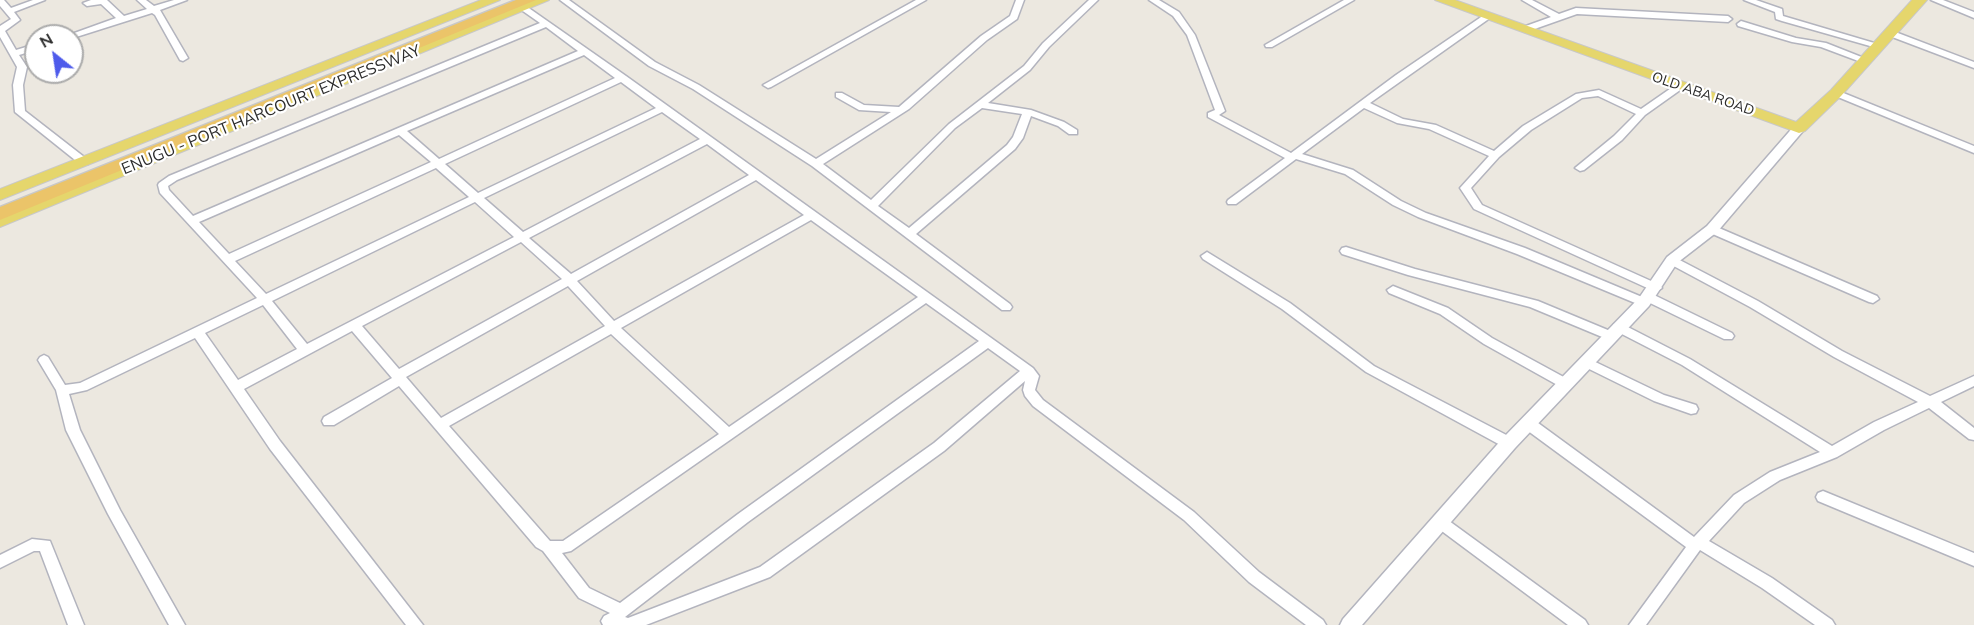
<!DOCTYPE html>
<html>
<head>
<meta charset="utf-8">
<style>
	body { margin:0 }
	#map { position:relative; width:1974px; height:625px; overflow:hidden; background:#ece8e0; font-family:Mulish,sans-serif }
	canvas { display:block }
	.north { position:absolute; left:24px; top:24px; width:60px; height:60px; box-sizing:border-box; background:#fff; border:2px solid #ababab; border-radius:50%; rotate:330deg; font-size:16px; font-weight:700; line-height:24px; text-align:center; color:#2c2c2c }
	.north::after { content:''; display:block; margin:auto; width:21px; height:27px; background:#4e5beb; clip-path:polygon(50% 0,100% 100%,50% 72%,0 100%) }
</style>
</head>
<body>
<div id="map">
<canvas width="1974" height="625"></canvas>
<div class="north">N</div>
</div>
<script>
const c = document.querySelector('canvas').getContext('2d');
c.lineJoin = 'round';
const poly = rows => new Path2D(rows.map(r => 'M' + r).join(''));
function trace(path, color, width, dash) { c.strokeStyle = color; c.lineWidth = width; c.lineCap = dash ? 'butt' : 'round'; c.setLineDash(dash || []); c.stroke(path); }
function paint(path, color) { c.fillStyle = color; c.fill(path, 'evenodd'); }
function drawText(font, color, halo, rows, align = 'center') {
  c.font = font + ' Mulish,sans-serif'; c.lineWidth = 4.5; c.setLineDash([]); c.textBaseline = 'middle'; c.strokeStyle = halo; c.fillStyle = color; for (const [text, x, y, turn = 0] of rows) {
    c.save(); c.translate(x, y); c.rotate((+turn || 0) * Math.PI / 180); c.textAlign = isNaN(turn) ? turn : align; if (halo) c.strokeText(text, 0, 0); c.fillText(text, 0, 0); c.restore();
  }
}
const minor = poly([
	[0,0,4,0,11,8,33,0,45,0,14,12,20,20,5,31,16,50,36,44,36,50,19,55,27,67,23,85,25,111,88,160,89,162,88,164,80,164,15,112,13,85,17,67,0,37,0,26,11,19,0,6,0,0],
	[91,0,107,0,124,16,147,9,137,0,146,0,154,6,174,0,187,0,160,10,188,58,183,61,180,60,155,15,152,13,73,38,72,36,66,36,116,18,101,4,87,6,83,3,91,0],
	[560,0,569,0,655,62,699,85,816,159,891,112,859,110,836,97,836,93,842,93,864,105,899,107,981,36,1010,16,1016,0,1024,0,1017,19,987,40,909,109,823,164,871,200,949,124,1024,66,1043,43,1089,0,1098,0,1049,47,1030,70,988,103,1031,110,1064,122,1077,130,1077,134,1069,134,1058,126,1031,116,1023,138,1015,149,916,234,1010,304,1012,307,1010,310,1002,310,812,166,693,89,649,66,560,0],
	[982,108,1022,114,1013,137,1007,145,909,228,878,206,955,128,982,108],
	[916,0,926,0,771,87,768,88,763,85,916,0],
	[1149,0,1159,0,1179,12,1195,35,1225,111,1219,115,1291,153,1396,75,1487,13,1491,16,1490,18,1370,103,1403,119,1436,125,1494,151,1523,126,1576,94,1599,90,1641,109,1677,84,1683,84,1683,88,1645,115,1622,140,1584,170,1580,171,1575,168,1614,136,1636,114,1598,96,1582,98,1531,130,1499,157,1471,188,1482,205,1660,285,1662,288,1656,292,1474,209,1460,188,1489,156,1429,129,1397,123,1364,108,1302,154,1353,170,1401,201,1426,213,1525,248,1642,297,1648,293,1652,294,1732,333,1734,336,1732,339,1724,339,1650,303,1644,306,1640,305,1517,254,1418,217,1393,205,1345,174,1296,159,1236,204,1228,204,1227,202,1228,200,1285,158,1208,117,1208,113,1215,110,1187,35,1173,16,1149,0],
	[1344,0,1354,0,1272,47,1266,47,1265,45,1344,0],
	[1522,0,1532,0,1559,14,1576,8,1728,16,1732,19,1728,22,1577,14,1526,32,1523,31,1523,27,1551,17,1522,0],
	[1744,0,1756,0,1782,9,1783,16,1881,45,1877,48,1782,21,1776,19,1775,12,1744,0],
	[1931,0,1943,0,1974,12,1974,18,1931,0],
	[523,4,626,76,1033,368,1039,376,1035,390,1043,400,1194,512,1259,572,1323,620,1326,625,1306,625,1249,582,1184,520,1033,406,1025,396,1023,390,1025,381,944,451,770,577,646,625,603,625,601,621,604,616,610,613,579,598,543,551,536,547,399,386,334,425,324,425,322,421,324,417,392,378,352,331,244,389,280,441,423,625,406,625,270,449,195,338,87,390,69,394,80,430,120,510,185,625,169,625,108,514,66,430,56,390,38,360,40,357,44,355,48,357,65,385,80,383,257,298,160,193,158,185,159,183,169,176,540,23,520,9,520,5,523,4],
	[546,27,578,51,193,216,169,190,168,186,177,180,546,27],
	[584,55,615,78,439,159,407,131,584,55],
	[621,82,656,108,478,193,445,164,621,82],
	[662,112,700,139,523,232,484,198,662,112],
	[399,135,431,162,229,254,199,222,399,135],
	[707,144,749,175,571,274,529,238,707,144],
	[436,168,469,197,266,294,235,261,436,168],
	[756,180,804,215,614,321,577,281,756,180],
	[475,202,514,237,307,344,272,301,475,202],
	[811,220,918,297,729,427,621,328,811,220],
	[521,242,562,279,399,369,362,326,521,242],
	[568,286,605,326,441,418,406,377,568,286],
	[926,303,979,341,738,514,620,603,589,588,562,553,571,551,926,303],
	[263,305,297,349,238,380,205,333,263,305],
	[611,334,719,434,563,541,550,541,449,426,611,334],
	[988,348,1020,371,934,443,760,567,628,618,625,617,748,522,988,348],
	[1741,21,1796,38,1826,43,1869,60,1867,62,1861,62,1821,47,1792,42,1738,26,1737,24,1741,21],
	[1890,30,1974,62,1974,68,1887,35,1887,31,1890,30],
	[1836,90,1974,146,1974,153,1833,95,1831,93,1836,90],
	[1712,225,1877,296,1879,299,1873,303,1869,302,1708,232,1706,229,1708,226,1712,225],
	[1346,247,1415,269,1538,301,1615,333,1617,336,1615,339,1607,339,1530,307,1408,275,1342,254,1340,251,1342,248,1346,247],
	[1207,252,1290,303,1374,366,1514,439,1516,443,1514,447,1509,448,1504,447,1366,372,1282,309,1203,259,1201,256,1207,252],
	[1672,256,1758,301,1842,351,1930,396,1974,376,1974,386,1941,402,1974,428,1974,440,1969,439,1929,408,1884,430,1837,457,1780,480,1744,503,1709,541,1772,578,1832,620,1835,625,1815,625,1762,588,1700,550,1646,625,1629,625,1686,547,1524,428,1522,424,1524,420,1534,420,1694,537,1734,495,1770,472,1820,452,1682,365,1614,330,1612,327,1614,324,1622,324,1690,359,1832,446,1874,422,1918,402,1834,357,1750,307,1668,263,1666,260,1672,256],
	[1393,286,1448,308,1492,338,1571,381,1572,384,1571,387,1561,387,1484,344,1440,314,1389,293,1387,290,1393,286],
	[1587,358,1664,395,1696,405,1698,409,1696,413,1691,414,1654,401,1583,366,1581,363,1583,360,1587,358],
	[1823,491,1974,553,1974,566,1818,501,1816,497,1818,493,1823,491],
	[1440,516,1445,518,1585,620,1588,625,1568,625,1435,526,1433,522,1435,518,1440,516],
	[32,539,50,541,84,625,68,625,40,551,34,551,0,568,0,555,32,539]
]);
const tertiary = poly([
	[1799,124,1803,125,1803,131,1717,232,1677,263,1649,306,1515,448,1362,625,1340,625,1343,619,1503,438,1639,298,1667,257,1707,226,1795,125,1799,124]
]);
const primary = poly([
	[481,0,500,0,0,200,0,189,481,0],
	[530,0,549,0,0,227,0,214,530,0],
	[1435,0,1455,0,1796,122,1831,90,1912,0,1927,0,1841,96,1805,131,1799,133,1435,0]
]);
const trunk = poly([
	[516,0,536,0,0,220,0,207,516,0]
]);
trace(minor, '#b3b4be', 3);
trace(tertiary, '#b3b4be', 3);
trace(primary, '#c8c8c8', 2);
trace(trunk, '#c8c8c8', 3);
paint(minor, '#fff');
paint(tertiary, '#fff');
paint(primary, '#e5d66c');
paint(trunk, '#ebc469');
drawText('14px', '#2c2c2c', '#fff', [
	["OLD ABA ROAD",1703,94,19]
]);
drawText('16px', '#2c2c2c', '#fff', [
	["ENUGU - PORT HARCOURT EXPRESSWAY",271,110,-22]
]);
</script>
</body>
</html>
